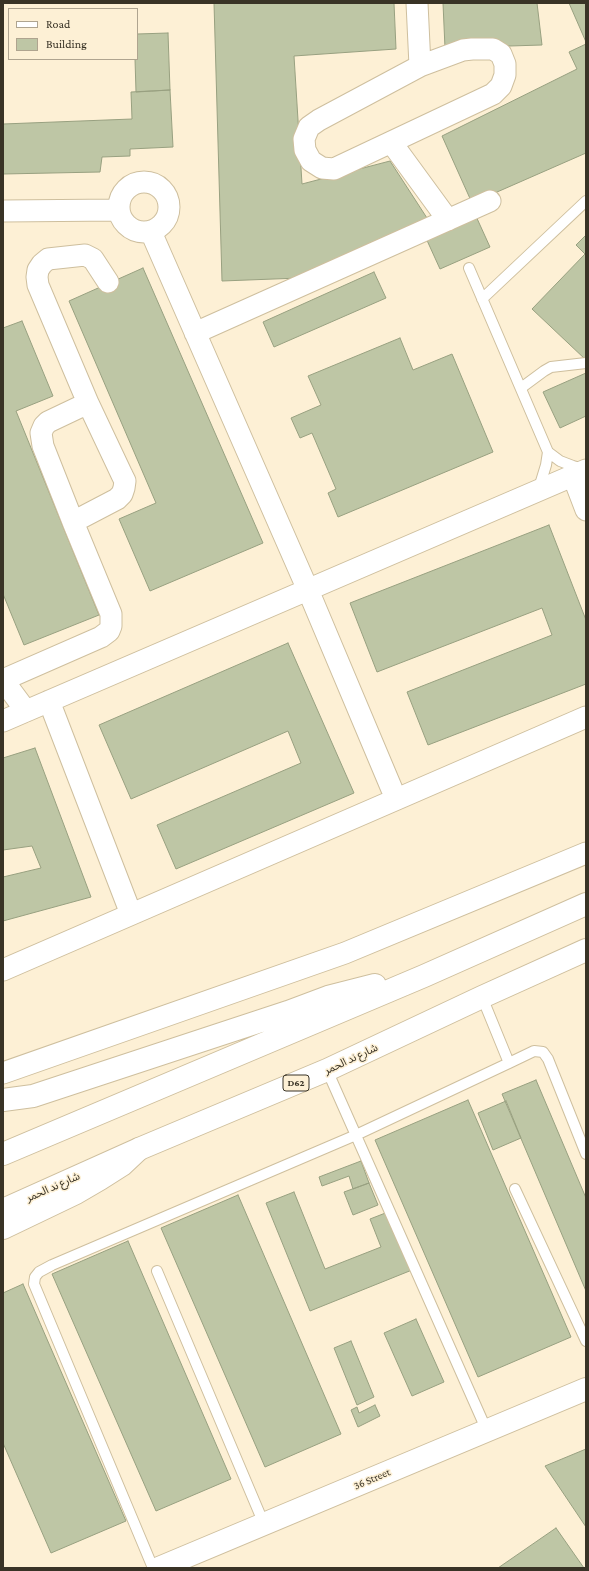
<!DOCTYPE html>
<html>
<head>
<meta charset="utf-8">
<style>
	body { margin:0 }
	#map { position:relative; width:589px; height:1571px; overflow:hidden; background:#fdf0d5; font-family:"Crimson Pro",serif }
	canvas { display:block }
	.frame { position:absolute; inset:0; border:4px solid #393326; pointer-events:none }
	.legend { position:absolute; left:8px; top:8px; width:130px; height:52px; box-sizing:border-box; background:#fdf0d5; border:1px solid #afa48f; margin:0; padding:5px 7px; list-style:none; font-size:12px; color:#393326 }
	.legend li { display:flex; align-items:center; gap:8px; height:20px }
	.legend b { width:20px; border:1px solid #afa48f }
</style>
</head>
<body>
<div id="map">
<canvas width="589" height="1571"></canvas>
<div class="frame"></div>
<ul class="legend">
<li><b style="height:5px;background:#fff"></b>Road</li>
<li><b style="height:11px;background:#bec6a5"></b>Building</li>
</ul>
</div>
<script>
const c = document.querySelector('canvas').getContext('2d');
c.lineJoin = 'round';
function paint(path, color) { c.fillStyle = color; c.fill(path, 'evenodd'); }
const poly = rows => new Path2D(rows.map(r => 'M' + r).join(''));
function trace(path, color, width, dash) { c.strokeStyle = color; c.lineWidth = width; c.lineCap = dash ? 'butt' : 'round'; c.setLineDash(dash || []); c.stroke(path); }
function drawText(font, color, halo, rows, align = 'center') {
  c.font = font + ' "Crimson Pro","Noto Sans Arabic",serif'; c.lineWidth = 3; c.setLineDash([]); c.textBaseline = 'middle'; c.strokeStyle = halo; c.fillStyle = color; for (const [text, x, y, turn = 0] of rows) {
    c.save(); c.translate(x, y); c.rotate((+turn || 0) * Math.PI / 180); c.textAlign = isNaN(turn) ? turn : align; if (halo) c.strokeText(text, 0, 0); c.fillText(text, 0, 0); c.restore();
  }
}
const building = poly([
	[214,3,394,3,396,49,294,56,302,184,390,161,427,218,300,278,222,281,214,3],
	[443,3,537,3,542,45,445,48,443,3],
	[569,3,586,3,586,42,569,3],
	[168,33,170,90,136,92,135,59,137,59,137,34,168,33],
	[586,44,586,153,472,203,442,136,577,69,569,52,586,44],
	[170,90,173,147,130,149,130,156,102,157,100,172,3,174,3,124,132,119,131,92,170,90],
	[475,214,490,247,440,269,425,236,475,214],
	[586,235,586,360,532,309,585,254,576,245,586,235],
	[143,268,263,543,150,591,119,519,156,503,69,301,143,268],
	[374,272,386,298,274,347,263,322,374,272],
	[22,321,53,396,16,411,99,615,24,645,3,594,3,328,22,321],
	[400,338,413,370,452,354,493,452,338,517,328,493,336,489,312,433,300,438,291,418,321,405,308,376,400,338],
	[586,373,586,416,560,428,543,392,586,373],
	[549,525,586,620,586,684,428,745,407,692,552,635,542,608,377,672,350,603,549,525],
	[288,643,354,793,176,869,157,825,301,763,288,731,131,799,99,725,288,643],
	[35,748,91,897,3,921,3,877,41,868,32,846,3,850,3,758,35,748],
	[536,1080,586,1198,586,1291,502,1094,536,1080],
	[468,1100,571,1337,478,1377,375,1140,468,1100],
	[506,1101,521,1138,493,1150,478,1113,506,1101],
	[361,1161,369,1183,353,1189,349,1176,322,1186,319,1177,361,1161],
	[369,1183,378,1205,353,1215,344,1192,369,1183],
	[294,1192,325,1269,381,1247,370,1219,388,1212,412,1270,310,1311,266,1203,294,1192],
	[238,1195,341,1434,265,1467,161,1228,238,1195],
	[128,1241,231,1479,156,1511,52,1274,128,1241],
	[23,1284,126,1521,51,1553,3,1443,3,1293,23,1284],
	[416,1319,444,1382,412,1396,384,1333,416,1319],
	[351,1341,374,1397,357,1405,334,1348,351,1341],
	[375,1405,380,1416,358,1427,351,1410,357,1407,359,1413,375,1405],
	[586,1449,586,1527,545,1466,586,1449],
	[556,1528,584,1568,498,1568,556,1528]
]);
paint(building, '#bec6a5');
trace(building, '#98a080', 1);
const service = poly([
	[469,268,548,452,560,461,573,466,584,469],
	[482,299,586,201],
	[521,388,544,371,551,367,586,363],
	[539,488,546,465,548,452],
	[482,997,509,1063,534,1051,543,1052,548,1059,586,1154],
	[327,1070,487,1431],
	[515,1189,586,1341],
	[157,1271,264,1524],
	[153,1568,34,1284,35,1277,39,1272,52,1265,356,1135,509,1063]
]);
const minor = poly([
	[417,3,420,66],
	[472,49,493,49,501,54,505,64,505,75,501,86,493,94,334,169,322,168,311,161,305,150,304,139,309,127,319,120,420,66,463,50,472,49],
	[391,142,448,220],
	'119 207a25 25 0 1 1 50 0a25 25 0 1 1-50 0Z',
	[3,211,118,210],
	[151,232,308,590,396,799],
	[195,333,490,201],
	[88,403,122,475,125,481,124,488,122,494,117,499,73,522,43,446,41,433,44,426,48,422,88,403],
	[88,403,38,285,37,277,38,270,42,264,48,259,85,255,93,259,108,282],
	[573,476,586,510],
	[3,680,101,637,109,631,111,626,111,614,73,522],
	[3,680,26,711],
	[49,701,131,914],
	[3,721,586,470],
	[3,970,586,717],
	[3,1073,345,953,586,853]
]);
const tertiary = poly([
	[159,1568,586,1389]
]);
const primary = poly([
	[3,1100,33,1096,288,1012,328,997,375,985],
	[3,1154,424,976,586,904],
	[3,1210,139,1149,327,1070,482,997,586,950]
]);
const motorway = poly([
	[3,1228,76,1193,100,1179,122,1165,139,1149]
]);
trace(service, '#cebf9e', 12);
trace(minor, '#cebf9e', 23);
trace(tertiary, '#cebf9e', 24);
trace(primary, '#cebf9e', 24);
trace(motorway, '#cebf9e', 24);
trace(service, '#fff', 10);
trace(minor, '#fff', 21);
trace(tertiary, '#fff', 22);
trace(primary, '#fff', 22);
trace(motorway, '#fff', 22);
for (const [x, y, w] of [
	[296,1083,26]
]) { const box = new Path2D(); box.roundRect(x - w / 2, y - 8, w, 16, 3); c.fillStyle = '#fdf0d5'; c.fill(box); trace(box, '#393326', 1); }
drawText('bold 10px', '#393326', null, [
	["D62",296,1083]
]);
drawText('11px', '#393326', '#fdf0d5', [
	["شارع ند الحمر",351,1059,-25],
	["شارع ند الحمر",53,1187,-24],
	["36 Street",372,1479,-23]
]);
</script>
</body>
</html>
